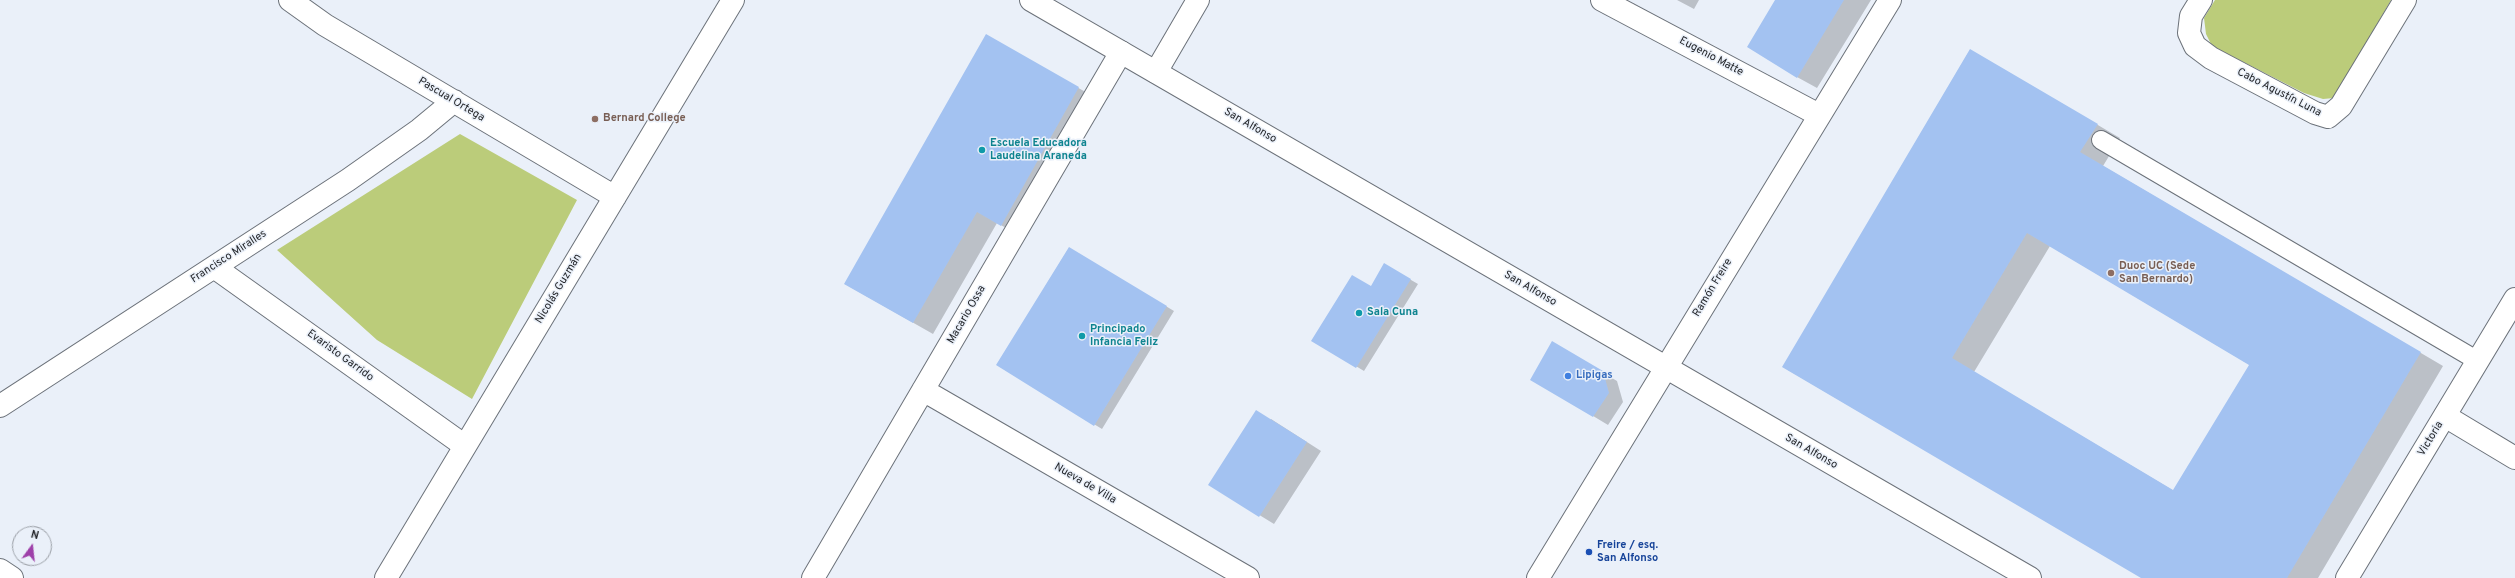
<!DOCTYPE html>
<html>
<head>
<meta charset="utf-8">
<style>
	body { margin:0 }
	#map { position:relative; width:2515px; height:578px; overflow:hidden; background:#eaf0f9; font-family:Overpass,sans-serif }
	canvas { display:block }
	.north { position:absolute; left:12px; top:526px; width:40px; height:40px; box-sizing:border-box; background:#eaf0f9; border:1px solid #9a9fa6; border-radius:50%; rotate:15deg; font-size:11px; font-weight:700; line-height:16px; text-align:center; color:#232529 }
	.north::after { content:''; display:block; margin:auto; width:14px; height:18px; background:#9e40a9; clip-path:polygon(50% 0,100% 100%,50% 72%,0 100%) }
</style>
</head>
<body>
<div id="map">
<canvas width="2515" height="578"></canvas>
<div class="north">N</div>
</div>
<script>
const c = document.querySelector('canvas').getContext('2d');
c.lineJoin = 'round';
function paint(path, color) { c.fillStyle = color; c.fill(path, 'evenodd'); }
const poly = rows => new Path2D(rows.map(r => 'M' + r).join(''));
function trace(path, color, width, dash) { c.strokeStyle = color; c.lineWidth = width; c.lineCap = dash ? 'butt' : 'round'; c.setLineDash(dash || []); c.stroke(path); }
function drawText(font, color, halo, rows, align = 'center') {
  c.font = font + ' Overpass,sans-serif'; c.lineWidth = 3; c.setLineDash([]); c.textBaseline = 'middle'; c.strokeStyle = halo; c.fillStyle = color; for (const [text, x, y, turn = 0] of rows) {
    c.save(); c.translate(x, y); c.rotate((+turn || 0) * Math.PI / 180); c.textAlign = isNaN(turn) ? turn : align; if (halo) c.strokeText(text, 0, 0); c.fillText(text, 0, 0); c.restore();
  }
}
paint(poly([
	[2215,0,2391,0,2334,98,2323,99,2304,93,2212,46,2206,34,2204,18],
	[460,134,577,200,472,399,377,340,277,250]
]), '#bbcc7a');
paint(poly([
	[1677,0,1699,0,1694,9],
	[1777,0,1871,0,1817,88,1797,77],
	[986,36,1098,99,1021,236,997,223,933,334,845,284],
	[1970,50,2120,138,2103,166,2443,366,2318,578,2143,578,1783,367],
	[2050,246,2250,365,2174,491,1974,372],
	[1069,248,1174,311,1102,429,997,365],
	[1385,265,1418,284,1364,371,1313,340,1371,287],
	[1552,343,1617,381,1623,402,1608,425,1532,379],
	[1271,419,1321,451,1274,524,1209,484]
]), '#0003');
paint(poly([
	[1775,0,1844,0,1797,78,1747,47],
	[986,34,1079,87,1001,226,977,212,913,323,844,284],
	[1970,49,2098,124,2080,152,2421,352,2287,578,2141,578,1782,367],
	[2027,233,2249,365,2173,490,1952,358],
	[1069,247,1167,306,1094,426,996,365],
	[1384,263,1411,279,1356,368,1311,341,1352,275,1371,286],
	[1552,341,1603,371,1609,393,1593,417,1530,380],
	[1256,410,1307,442,1259,517,1208,485]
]), '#a3c2f1');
const service = poly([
	[2101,140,2478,361]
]);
const minor = poly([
	[290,0,325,25,615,197],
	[1602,0,1819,115],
	[2201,0,2191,16,2189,33,2195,46,2211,58,2315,113,2328,117,2341,106,2405,0],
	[1156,72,1198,0],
	[214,267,465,446],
	[923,390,1248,578],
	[0,406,348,180,419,130,454,101],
	[2445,416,2515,458],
	[0,570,12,578],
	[386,578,733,0],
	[813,578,1121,52]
]);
const tertiary = poly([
	[1031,0,2030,578],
	[1538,578,1890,0],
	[2347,578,2515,299]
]);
trace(service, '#6c727a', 20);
trace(minor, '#6c727a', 24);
trace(tertiary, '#6c727a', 24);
trace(service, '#fff', 18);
trace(minor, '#fff', 22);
trace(tertiary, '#fff', 22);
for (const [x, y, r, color] of [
	[595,119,4,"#8d6e63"],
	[982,150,4,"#0f9aa8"],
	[2111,273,4,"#8d6e63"],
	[1359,313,4,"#0f9aa8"],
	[1082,336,4,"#0f9aa8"],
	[1568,376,4,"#3f7fe0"],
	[1589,552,4,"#1a4fb4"]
]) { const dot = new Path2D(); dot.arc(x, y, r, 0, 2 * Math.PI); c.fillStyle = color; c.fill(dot); trace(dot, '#eaf0f9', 1.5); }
drawText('11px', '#232529', '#eaf0f9', [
	["Eugenio Matte",1711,57,28],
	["Cabo Agustín Luna",2279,93,27],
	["Pascual Ortega",451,100,31],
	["San Alfonso",1250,126,30],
	["Francisco Miralles",229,257,-33],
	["Ramón Freire",1713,288,-59],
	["Nicolás Guzmán",559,289,-59],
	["San Alfonso",1530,289,30],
	["Macario Ossa",967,315,-60],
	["Evaristo Garrido",340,356,36],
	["Victoria",2431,439,-59],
	["San Alfonso",1811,452,30],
	["Nueva de Villa",1085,484,30]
]);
drawText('bold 11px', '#785e54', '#eaf0f9', [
	["Bernard College",603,119],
	["Duoc UC (Sede",2119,267],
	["San Bernardo)",2119,280]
], 'left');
drawText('bold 11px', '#0d838f', '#eaf0f9', [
	["Escuela Educadora",990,144],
	["Laudelina Araneda",990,157],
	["Sala Cuna",1367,313],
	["Principado",1090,330],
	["Infancia Feliz",1090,343]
], 'left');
drawText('bold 11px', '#366cbe', '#eaf0f9', [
	["Lipigas",1576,376]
], 'left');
drawText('bold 11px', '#164399', '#eaf0f9', [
	["Freire / esq.",1597,546],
	["San Alfonso",1597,559]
], 'left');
</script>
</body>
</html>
